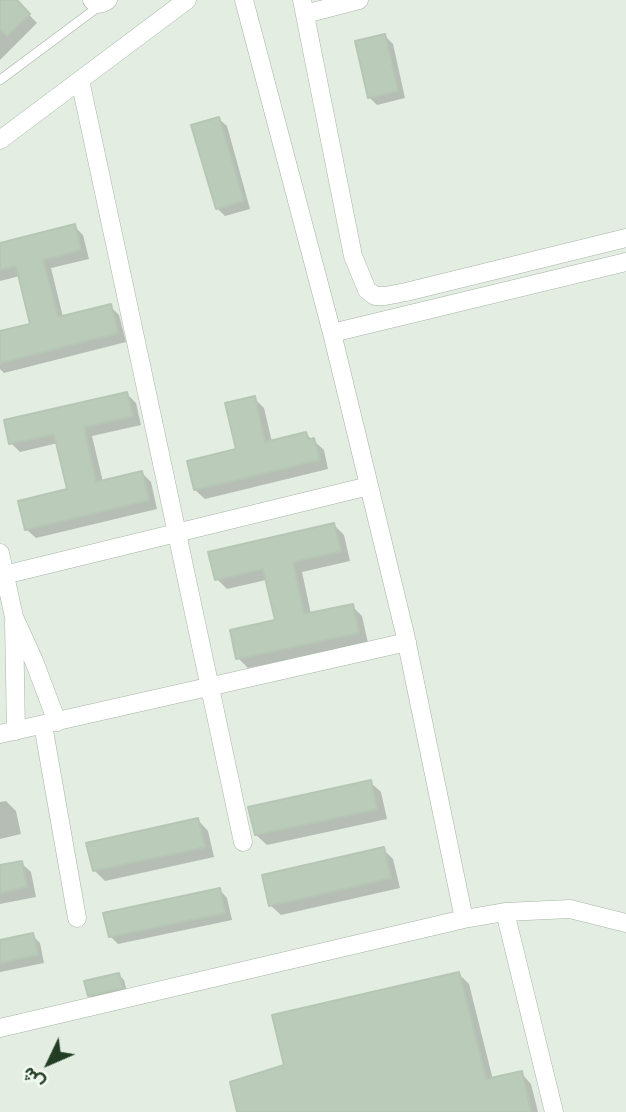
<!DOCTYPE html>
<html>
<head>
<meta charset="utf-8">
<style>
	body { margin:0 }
	#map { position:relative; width:626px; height:1112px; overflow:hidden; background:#e3ede2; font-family:Overpass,Vazirmatn,sans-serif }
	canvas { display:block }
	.north { position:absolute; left:14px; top:1028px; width:70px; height:70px; -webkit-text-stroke:5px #f3f9f2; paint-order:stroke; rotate:226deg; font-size:19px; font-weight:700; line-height:28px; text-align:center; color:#213e23 }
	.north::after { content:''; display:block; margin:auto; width:24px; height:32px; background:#213e23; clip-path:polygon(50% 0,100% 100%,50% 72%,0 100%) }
</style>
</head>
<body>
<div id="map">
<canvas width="626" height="1112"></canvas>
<div class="north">ش</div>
</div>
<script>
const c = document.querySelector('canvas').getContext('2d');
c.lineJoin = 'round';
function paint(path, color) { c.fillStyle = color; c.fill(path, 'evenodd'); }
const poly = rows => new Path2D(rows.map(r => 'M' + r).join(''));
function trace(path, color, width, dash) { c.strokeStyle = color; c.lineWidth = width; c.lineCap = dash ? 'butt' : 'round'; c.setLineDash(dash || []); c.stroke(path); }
paint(poly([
	[0,0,15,0,37,23,0,60],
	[385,36,393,44,405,98,377,105,369,97],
	[219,119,227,126,250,209,225,216,217,208],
	[74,226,83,235,89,259,51,268,63,317,110,306,119,315,126,342,4,373,0,369,0,333,32,325,20,276,0,281,0,244],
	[127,394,136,403,141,425,92,436,103,482,142,473,151,482,157,509,36,538,26,529,69,490,58,443,20,452,11,443],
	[254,398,264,408,272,442,306,434,324,450,328,469,205,499,195,490,238,450],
	[334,525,344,535,350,561,302,572,311,614,352,606,362,616,368,643,248,668,238,658,277,622,266,580,227,589,217,579],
	[370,782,381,792,387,819,267,845,256,835],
	[6,801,16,811,21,834,0,839,0,802],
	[198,820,208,831,214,857,105,881,94,870],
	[383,849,393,859,400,888,281,915,270,905],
	[21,863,31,872,36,897,0,904,0,867],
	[220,890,227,898,232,920,118,944,110,936],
	[32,935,40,943,44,963,0,972,0,942],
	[459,974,469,984,493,1080,521,1073,531,1084,538,1112,239,1112,286,1066],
	[119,975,124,980,127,992,94,1000,89,995]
]), '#0003');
const building = poly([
	[0,0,17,0,30,14,7,36,0,29,0,0],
	[385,34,398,91,368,98,355,41,385,34],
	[219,117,244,201,216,209,191,125,219,117],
	[75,224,81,250,43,260,58,317,111,304,118,333,0,363,0,331,30,324,16,266,0,270,0,243,75,224],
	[127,392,133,416,84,427,96,482,142,471,149,500,25,530,18,501,67,489,54,434,9,444,4,420,127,392],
	[255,396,265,442,306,432,309,440,314,438,320,460,194,490,187,461,236,449,225,403,255,396],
	[334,523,341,551,293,562,304,614,353,604,359,633,236,659,230,630,275,620,263,569,215,580,208,552,334,523],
	[371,780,377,809,255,835,248,807,371,780],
	[198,818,205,847,93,871,86,843,198,818],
	[384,847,391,878,269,906,262,875,384,847],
	[22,861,27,887,0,893,0,865,22,861],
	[220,888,225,913,109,937,103,913,220,888],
	[33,933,38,955,0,963,0,940,33,933],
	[459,972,486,1079,522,1071,531,1112,237,1112,230,1082,284,1065,272,1015,459,972],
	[119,973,123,988,88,996,84,981,119,973]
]);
paint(building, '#bbcbba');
trace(building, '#b5c7b4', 2);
const service = poly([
	[0,80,102,4]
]);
const minor = poly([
	[92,0,96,4,103,3,108,0],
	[244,0,332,333,405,634,464,919],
	[302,0,353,256,367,290,375,296,385,296,406,292,626,238],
	[305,14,359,0],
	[80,80,243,842],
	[0,140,187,0],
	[332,333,626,262],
	[0,553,14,617,34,661,57,722],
	[0,576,369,486],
	[14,622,16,731],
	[43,725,77,918],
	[0,734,407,642],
	[505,912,554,1112],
	[0,1028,464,919,505,912,570,909,626,923]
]);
trace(service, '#a5b5a5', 10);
trace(minor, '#a5b5a5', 19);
trace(service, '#fff', 9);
trace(minor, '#fff', 18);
</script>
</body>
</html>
